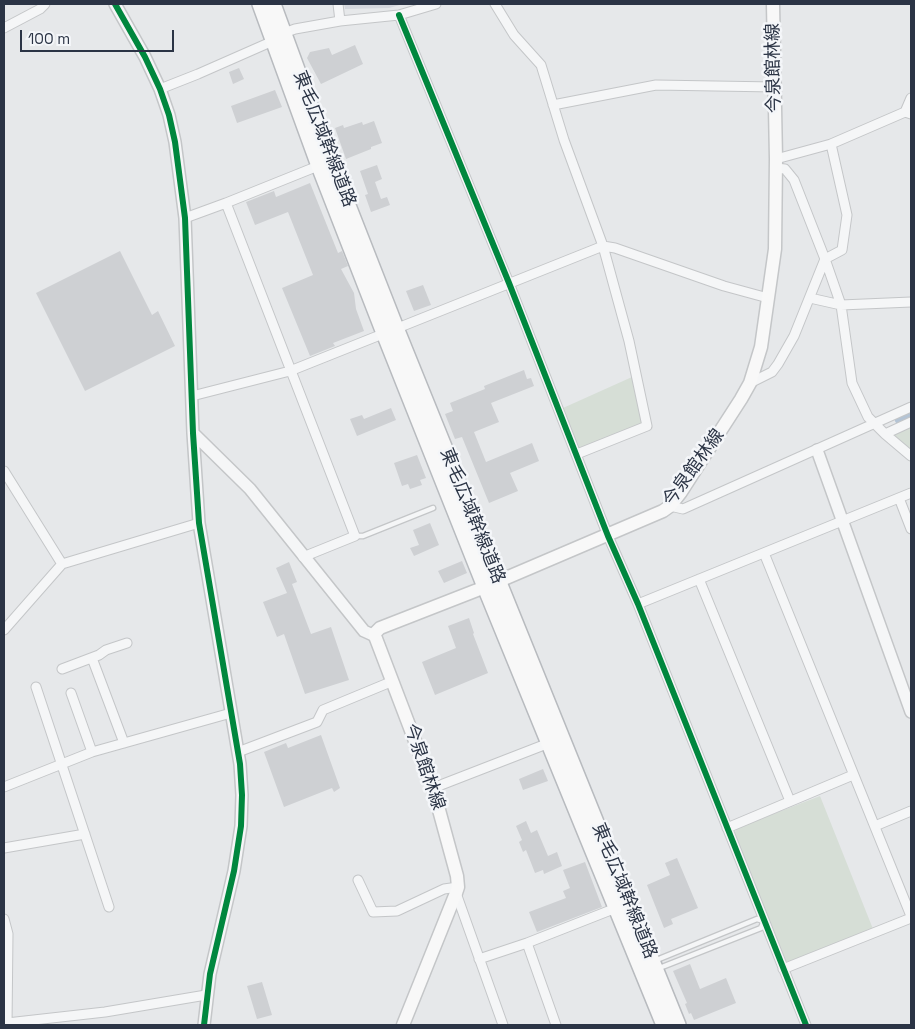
<!DOCTYPE html>
<html>
<head>
<meta charset="utf-8">
<style>
	body { margin:0 }
	#map { position:relative; width:915px; height:1029px; overflow:hidden; background:#e6e8ea; font-family:"Space Grotesk",sans-serif }
	canvas { display:block }
	.frame { position:absolute; inset:0; border:5px solid #2b3445; pointer-events:none }
	.scale { position:absolute; left:20px; top:30px; width:154px; height:22px; box-sizing:border-box; border:2px solid #2b3445; border-top:0; padding-left:6px; font-size:15px; line-height:18px; white-space:nowrap; color:#2b3445; -webkit-text-stroke:4px #f4f6f9; paint-order:stroke }
</style>
</head>
<body>
<div id="map">
<canvas width="915" height="1029"></canvas>
<div class="frame"></div>
<div class="scale">100 m</div>
</div>
<script>
const c = document.querySelector('canvas').getContext('2d');
c.lineJoin = 'round';
function paint(path, color) { c.fillStyle = color; c.fill(path, 'evenodd'); }
const poly = rows => new Path2D(rows.map(r => 'M' + r).join(''));
function trace(path, color, width, dash) { c.strokeStyle = color; c.lineWidth = width; c.lineCap = dash ? 'butt' : 'round'; c.setLineDash(dash || []); c.stroke(path); }
function drawText(font, color, halo, rows, align = 'center') {
  c.font = font + ' "Space Grotesk","Noto Sans JP",sans-serif'; c.lineWidth = 5; c.setLineDash([]); c.textBaseline = 'middle'; c.strokeStyle = halo; c.fillStyle = color; for (const [text, x, y, turn = 0] of rows) {
    c.save(); c.translate(x, y); c.rotate((+turn || 0) * Math.PI / 180); c.textAlign = isNaN(turn) ? turn : align; if (halo) c.strokeText(text, 0, 0); c.fillText(text, 0, 0); c.restore();
  }
}
paint(poly([
	[344,4,403,4,389,8,345,9]
]), '#d4d7dd');
paint(poly([
	[632,377,647,426,580,453,563,408],
	[911,424,911,455,887,433],
	[820,796,873,929,791,962,786,961,734,834,737,828]
]), '#d6ded6');
trace(poly([
	[904,418,911,415]
]), '#b4c4d5', 19);
paint(poly([
	[355,45,363,64,321,84,307,58,310,52,329,48,332,55],
	[239,68,244,79,233,84,229,72],
	[275,90,282,107,237,123,231,106],
	[374,121,382,143,371,147,371,149,346,159,335,128,343,125,344,128,362,122,363,125],
	[377,165,382,179,375,182,381,199,387,197,390,205,371,212,365,195,368,194,360,171],
	[310,183,338,253,342,251,348,266,341,269,354,293,356,309,364,331,333,343,335,346,310,356,282,288,313,275,288,212,255,225,246,202,274,191,276,197],
	[120,251,152,315,158,311,175,346,85,391,36,293],
	[423,285,431,305,414,311,406,291],
	[524,370,527,379,531,378,534,386,491,403,499,422,474,432,486,462,532,443,539,461,510,473,518,491,489,503,462,437,455,439,445,414,453,411,450,403,485,389,484,386],
	[391,408,396,420,357,436,350,419,362,415,364,419],
	[417,455,426,478,420,480,422,485,410,489,408,484,402,486,394,463],
	[430,523,439,545,414,556,410,548,419,545,413,530],
	[462,561,467,573,444,583,438,571],
	[289,562,297,582,292,584,311,634,331,627,349,680,305,694,284,634,277,637,263,602,287,593,276,568],
	[469,618,474,633,473,634,488,673,435,695,422,662,456,648,448,626],
	[321,735,340,788,334,792,332,788,284,807,264,752,286,743,288,748],
	[543,769,548,781,523,790,519,779],
	[526,821,531,833,537,830,548,856,557,852,562,866,544,874,543,870,535,873,526,850,523,852,519,842,522,840,516,826],
	[677,858,698,908,671,919,673,924,664,928,647,885,670,875,665,863],
	[585,862,602,907,537,932,529,912,566,898,563,891,570,888,563,870],
	[690,964,700,989,726,978,736,1003,694,1020,691,1013,689,1014,685,1004,687,1003,673,971],
	[262,982,272,1015,257,1019,247,986]
]), '#ced0d3');
const service = poly([
	[355,536,363,536,433,508],
	[757,919,764,921,761,928,662,967,654,966,659,959,757,919]
]);
const minor = poly([
	[338,4,340,21],
	[495,4,514,35,541,65,564,140,603,246,629,341,647,426,577,454],
	[399,15,509,283,608,536,638,604,806,1025],
	[4,28,40,9,45,4],
	[160,89,198,74,273,41,284,33,295,29,340,21,399,15,436,4],
	[553,105,656,85,775,87],
	[905,112,911,98],
	[831,144,847,215,842,250,825,259,841,305,911,302],
	[776,159,831,144,905,112,911,114],
	[226,203,323,164],
	[185,218,226,203,355,536,303,557],
	[810,298,841,305,852,383,868,417,885,434,911,456],
	[750,383,772,372,778,364,794,336,825,259,794,180,785,169,776,168],
	[192,396,290,371,603,246,615,248,724,286,768,298],
	[885,434,911,422],
	[4,471,62,564],
	[899,498,911,529],
	[670,506,683,509,911,407],
	[764,553,911,916],
	[699,579,790,801],
	[638,604,911,493],
	[4,630,62,564,199,523],
	[92,658,124,743],
	[62,669,99,655,106,650,127,643],
	[36,687,109,907],
	[71,693,92,752],
	[238,752,317,722,323,710,393,681],
	[4,787,92,752,231,713],
	[433,788,549,743],
	[875,826,911,811],
	[727,828,853,775],
	[4,848,85,834],
	[358,880,373,912,397,911,444,889,458,887],
	[456,893,503,1025],
	[4,919,8,934,7,1025],
	[527,943,556,1025],
	[479,959,527,943,616,908],
	[783,969,911,918],
	[7,1023,105,1012,206,995]
]);
const tertiary = poly([
	[115,4,145,57,160,89,169,115,175,142,185,218,193,433,199,523,240,764,242,795,241,826,234,871,210,974,204,1025],
	[193,433,250,489,364,631,375,636],
	[817,450,911,712]
]);
const secondary = poly([
	[403,1025,456,893,458,887,457,876,433,788,375,636,375,633,380,628,485,587,663,511,670,506,681,492,741,399,750,383,761,347,775,249,776,159,773,4]
]);
const trunk = poly([
	[260,4,319,166,384,333,485,587,664,1025],
	[273,4,331,162,396,328,678,1025]
]);
trace(service, '#c4c6c8', 7);
trace(minor, '#c4c6c8', 11);
trace(tertiary, '#c4c6c8', 14);
trace(secondary, '#c4c6c8', 15);
trace(trunk, '#b8bbbf', 18);
trace(service, '#f5f6f7', 4.5);
trace(minor, '#f5f6f7', 9);
trace(tertiary, '#f5f6f7', 11);
trace(secondary, '#f8f8f8', 12);
trace(trunk, '#f8f8f8', 15);
trace(poly([
	[115,4,145,57,160,89,169,115,175,142,185,218,193,433,199,523,240,764,242,795,241,826,234,871,210,974,204,1025],
	[399,15,509,283,608,536,638,604,806,1025]
]), '#00873e', 6);
drawText('18px', '#2b3445', '#f4f6f9', [
	["今泉館林線",774,68,-91],
	["東毛広域幹線道路",324,139,69],
	["今泉館林線",694,468,-54],
	["東毛広域幹線道路",472,516,68],
	["今泉館林線",424,767,71],
	["東毛広域幹線道路",624,891,68]
]);
</script>
</body>
</html>
